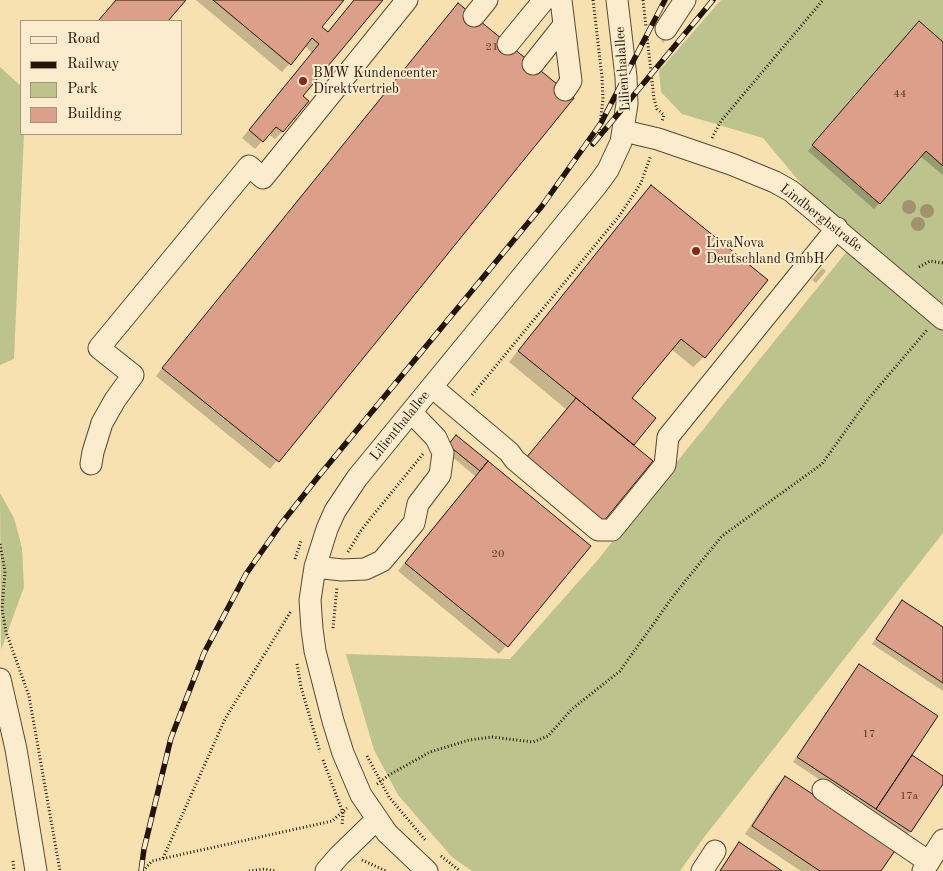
<!DOCTYPE html>
<html>
<head>
<meta charset="utf-8">
<style>
	body { margin:0 }
	#map { position:relative; width:943px; height:871px; overflow:hidden; background:#f8e1b1; font-family:"Old Standard TT",serif }
	canvas { display:block }
	.legend { position:absolute; left:20px; top:20px; width:162px; height:115px; box-sizing:border-box; background:#faeccc; border:1px solid #a4967e; margin:0; padding:6px 9px; list-style:none; font-size:15px; color:#221508 }
	.legend li { display:flex; align-items:center; gap:10px; height:25px }
	.legend b { width:25px; border:1px solid #a4967e }
</style>
</head>
<body>
<div id="map">
<canvas width="943" height="871"></canvas>
<ul class="legend">
<li><b style="height:6px;background:#faeccc"></b>Road</li>
<li><b style="height:6px;background:#221508"></b>Railway</li>
<li><b style="height:14px;background:#bdc38c"></b>Park</li>
<li><b style="height:14px;background:#dc9f89"></b>Building</li>
</ul>
</div>
<script>
const c = document.querySelector('canvas').getContext('2d');
c.lineJoin = 'round';
function paint(path, color) { c.fillStyle = color; c.fill(path, 'evenodd'); }
const poly = rows => new Path2D(rows.map(r => 'M' + r).join(''));
function trace(path, color, width, dash) { c.strokeStyle = color; c.lineWidth = width; c.lineCap = dash ? 'butt' : 'round'; c.setLineDash(dash || []); c.stroke(path); }
function drawText(font, color, halo, rows, align = 'center') {
  c.font = font + ' "Old Standard TT",serif'; c.lineWidth = 4; c.setLineDash([]); c.textBaseline = 'middle'; c.strokeStyle = halo; c.fillStyle = color; for (const [text, x, y, turn = 0] of rows) {
    c.save(); c.translate(x, y); c.rotate((+turn || 0) * Math.PI / 180); c.textAlign = isNaN(turn) ? turn : align; if (halo) c.strokeText(text, 0, 0); c.fillText(text, 0, 0); c.restore();
  }
}
paint(poly([
	[721,0,943,0,943,533,702,840,680,871,472,871,452,857,398,795,374,750,346,654,510,659,596,562,852,245,763,138,682,114,661,92,659,71],
	[0,67,21,86,21,134,24,134,14,359,0,365],
	[0,493,14,518,22,548,24,587,1,650]
]), '#bdc38c');
paint(poly([
	[117,0,184,0,166,21,99,21],
	[196,0,342,0,320,27,327,33,354,0,381,0,302,97,307,101,282,132,275,139,268,134,255,149,242,138,312,53,305,46,282,72],
	[451,12,573,98,270,469,156,376],
	[914,28,943,44,943,175,920,156,874,209,808,151],
	[668,33,670,35,663,43,661,40],
	[651,187,704,357,693,367,671,349,630,399,654,418,632,445,519,467,566,409,509,362,641,197],
	[822,268,826,271,816,283,812,280],
	[451,441,589,546,499,654,398,571,475,476,444,450],
	[902,601,943,629,943,691,872,644],
	[859,666,908,761,912,757,943,778,943,781,910,832,902,839,871,814,793,762,854,671],
	[785,777,880,871,801,871,745,834,777,785],
	[740,844,780,871,719,871,732,852]
]), '#0003');
const building = poly([
	[116,0,186,0,168,21,98,21,116,0],
	[213,0,344,0,322,27,328,32,354,0,383,0,303,96,309,101,283,132,276,127,263,142,249,130,319,44,312,38,291,65,213,0],
	[458,3,574,98,279,462,162,368,458,3],
	[919,21,943,42,943,166,926,151,880,204,812,145,919,21],
	[651,185,768,280,705,358,681,339,632,398,656,418,634,445,518,351,651,185],
	[576,398,653,461,603,522,526,458,576,398],
	[456,435,488,461,480,471,448,445,456,435],
	[488,461,591,546,508,647,405,563,488,461],
	[902,600,943,627,943,683,876,639,902,600],
	[859,664,938,716,876,809,797,757,859,664],
	[912,755,943,776,943,784,911,832,876,809,912,755],
	[785,776,896,849,881,871,820,871,752,826,785,776],
	[739,842,782,871,720,871,739,842]
]);
paint(building, '#dc9f89');
trace(building, '#221508', 1);
const minor = poly([
	[561,0,571,81,565,90],
	[474,16,487,0],
	[666,29,685,0],
	[508,44,544,0],
	[533,64,564,25],
	[624,131,658,139,731,164,775,182,791,191,943,319],
	[432,387,509,452,515,460,598,530,612,530,665,465,668,437,837,228],
	[91,464,93,452,102,423,115,400,133,375,99,348,249,166,263,178,407,0],
	[315,567,342,570,365,569,382,561,414,523,418,504,440,475,443,453,436,438,411,412],
	[0,679,16,749,36,871],
	[823,790,929,862],
	[326,871,339,856,377,819],
	[427,871,387,833,361,795,343,753,333,721,315,651,312,629,310,600,315,567,327,529,335,511,357,478,597,185,608,170,621,142,627,104,626,77,617,0],
	[702,871,715,851],
	[923,871,943,840]
]);
trace(minor, '#584832', 23);
trace(poly([
	[593,0,602,77,603,99,598,141],
	[643,0,646,27],
	[647,36,654,99,657,109,664,115,662,121],
	[712,138,721,121,823,0],
	[919,267,930,261,943,263],
	[472,395,620,215,641,183,651,155],
	[0,544,5,571,2,609,6,632,29,696,60,871],
	[348,552,360,532,370,519,423,454],
	[295,559,301,541],
	[333,628,337,587],
	[297,664,301,687,320,752],
	[367,756,389,797,426,841],
	[323,760,343,813,342,826],
	[377,784,389,775,430,752,469,740,492,737,533,742,548,736,572,709,620,671,674,595,722,536,822,464,869,398,927,330],
	[441,856,460,871],
	[163,858,225,719,291,611],
	[362,860,386,871],
	[13,861,14,871],
	[143,871,152,861,332,821,347,808],
	[249,871,264,869,276,871]
]), '#221508', 3, [1, 2.5]);
trace(minor, '#faeccc', 21);
const rail = poly([
	[593,144,713,0],
	[141,871,144,849,171,738,204,653,246,574,281,524,318,477,542,206,601,123,665,0]
]);
trace(rail, '#221508', 5.5);
trace(rail, '#faeccc', 4, [11]);
c.fillStyle = '#a0926d';
for (const [x, y] of [
	[909,207],
	[927,211],
	[918,224]
]) { c.beginPath(); c.arc(x, y, 7, 0, 2 * Math.PI); c.fill(); }
for (const [x, y, r, color] of [
	[303,81,5,"#8f2418"],
	[696,251,5,"#8f2418"]
]) { const dot = new Path2D(); dot.arc(x, y, r, 0, 2 * Math.PI); c.fillStyle = color; c.fill(dot); trace(dot, '#faeccc', 2); }
drawText('11px', '#503828', null, [
	["21",492,47],
	["44",900,94],
	["20",498,554],
	["17",869,734],
	["17a",909,796]
]);
drawText('14px', '#221508', '#faeccc', [
	["Lilienthalallee",623,69,-94],
	["Lindberghstraße",821,218,38],
	["Lilienthalallee",400,426,-51]
]);
drawText('14px', '#221508', '#faeccc', [
	["BMW Kundencenter",313,73],
	["Direktvertrieb",313,89],
	["LivaNova",706,243],
	["Deutschland GmbH",706,259]
], 'left');
</script>
</body>
</html>
